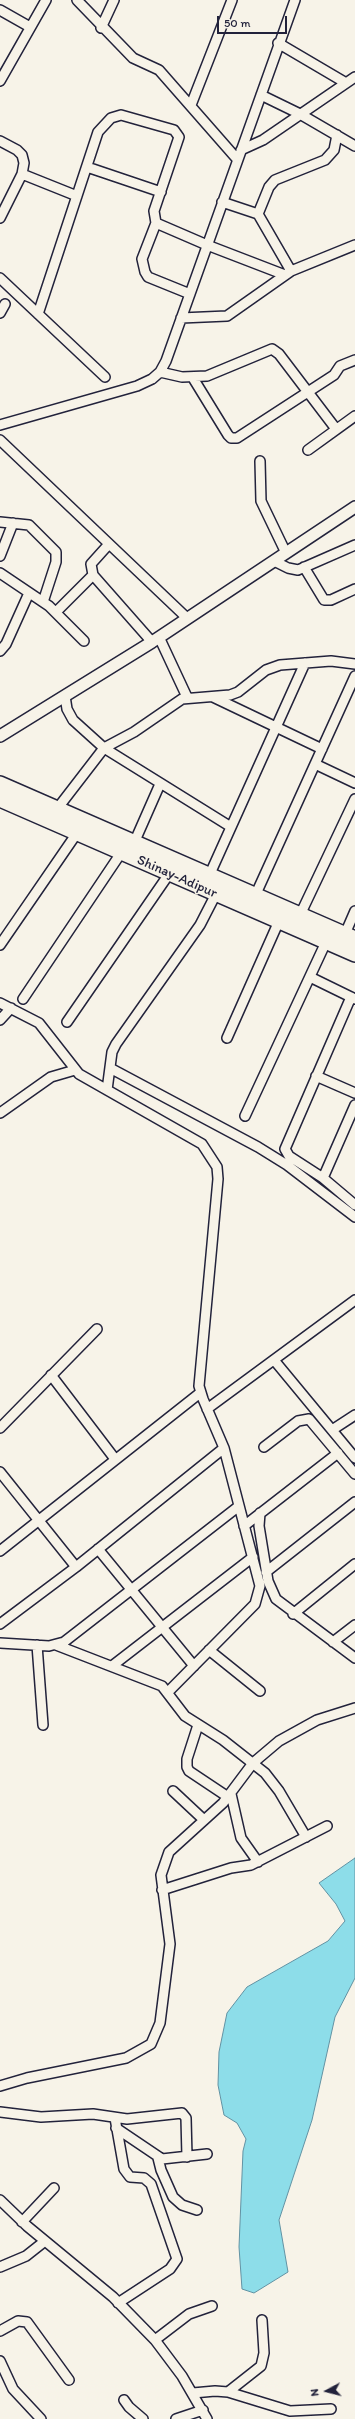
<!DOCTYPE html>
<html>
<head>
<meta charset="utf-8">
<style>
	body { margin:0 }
	#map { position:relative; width:355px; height:2419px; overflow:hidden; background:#f7f3e8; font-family:Itim,sans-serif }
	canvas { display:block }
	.north { position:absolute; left:307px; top:2371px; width:40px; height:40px; -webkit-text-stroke:3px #f7f3e8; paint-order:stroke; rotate:263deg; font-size:11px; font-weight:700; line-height:16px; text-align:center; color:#22223b }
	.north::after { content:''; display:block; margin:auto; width:14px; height:18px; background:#22223b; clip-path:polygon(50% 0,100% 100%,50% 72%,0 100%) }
	.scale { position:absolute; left:217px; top:16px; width:70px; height:18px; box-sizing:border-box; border:2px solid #22223b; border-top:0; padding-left:5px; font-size:12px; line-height:14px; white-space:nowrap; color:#22223b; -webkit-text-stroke:3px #f7f3e8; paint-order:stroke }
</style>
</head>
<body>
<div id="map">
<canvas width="355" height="2419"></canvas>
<div class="north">N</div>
<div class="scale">50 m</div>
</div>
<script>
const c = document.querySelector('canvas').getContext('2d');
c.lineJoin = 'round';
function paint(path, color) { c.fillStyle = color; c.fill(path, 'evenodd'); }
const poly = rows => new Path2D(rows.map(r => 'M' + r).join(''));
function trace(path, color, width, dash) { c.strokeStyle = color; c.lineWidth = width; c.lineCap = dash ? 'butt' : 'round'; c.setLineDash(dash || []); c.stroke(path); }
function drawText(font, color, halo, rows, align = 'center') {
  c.font = font + ' Itim,sans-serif'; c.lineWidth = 3; c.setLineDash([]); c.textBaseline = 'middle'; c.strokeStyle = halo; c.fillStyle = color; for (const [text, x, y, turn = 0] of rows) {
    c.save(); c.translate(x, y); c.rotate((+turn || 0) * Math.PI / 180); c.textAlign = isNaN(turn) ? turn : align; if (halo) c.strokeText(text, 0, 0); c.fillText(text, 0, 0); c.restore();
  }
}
const water = poly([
	[355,1858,355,1978,335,2017,312,2120,279,2220,288,2272,254,2293,242,2289,239,2247,243,2151,246,2139,237,2123,224,2115,218,2085,219,2052,227,2013,247,1987,328,1941,345,1921,336,1904,319,1883,355,1858]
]);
paint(water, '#8ddde9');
trace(water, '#6292a3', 1);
const minor = poly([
	[77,0,133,58,159,70,237,159],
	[0,10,30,27],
	[101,28,114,0],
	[278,43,346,83],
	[0,81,46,0],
	[261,95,300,114,355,146],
	[191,105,232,0],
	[0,141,17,150,22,155,24,163,22,174,0,218],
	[241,150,263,140,355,77],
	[87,167,161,192],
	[22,174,77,196],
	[222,202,258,214,291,271],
	[258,214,269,187,275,180,325,160,334,150,337,135],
	[156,223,142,259,145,272,148,277,190,294],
	[0,278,105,377],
	[0,313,5,304],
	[38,314,98,132,111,118,121,115,174,130,179,137,154,211,156,223,207,245,285,275],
	[181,318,227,316,291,271,355,245],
	[160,372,182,377,207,376,272,349,279,354,336,429],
	[193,378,228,435,231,438,237,438,334,375,340,366,355,360],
	[0,425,137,386,152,379,160,372,166,361,295,0],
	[0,440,187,618],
	[308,450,355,416],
	[260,461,261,501,286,553],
	[0,522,29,525,56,552,56,562,43,602],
	[109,544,91,564,93,575,152,642],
	[0,556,13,523],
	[274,561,288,568,298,570,355,545],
	[304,567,324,600,331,600,355,589],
	[0,573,49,606,84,641],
	[56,612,93,575],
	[159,637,187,697],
	[0,651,6,644,29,593],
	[65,696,67,709,73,720,104,748,231,827],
	[213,697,322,749],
	[315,764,355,783],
	[57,809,104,748,134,732,182,699,230,695,238,692,266,670,280,665,331,661,355,664],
	[134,843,160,784],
	[209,876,305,663],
	[255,896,355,676],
	[300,915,355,799],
	[345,934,355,911],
	[0,945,77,833],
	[310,977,355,999],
	[351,997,285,1149,289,1156,323,1178,355,1205],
	[23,999,121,853],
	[0,1003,39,1023,79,1074,202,1144,217,1167,218,1179,199,1386,203,1399,224,1448,260,1586,255,1604,168,1692],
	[0,1020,11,1008],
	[67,1022,169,874],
	[227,1038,279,921],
	[110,1068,258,1147,287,1165,355,1217],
	[316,1076,355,1093],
	[107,1090,112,1052,116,1044,200,925,218,890],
	[0,1113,51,1077,75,1070],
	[245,1116,326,942],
	[323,1178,355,1105],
	[274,1360,355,1458],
	[51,1375,115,1459],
	[207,1409,355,1300],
	[0,1428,97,1329],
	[332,1430,355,1415],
	[264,1447,298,1421,309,1419,355,1474],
	[0,1472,76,1567],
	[260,1513,259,1526,268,1581,276,1599,355,1658],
	[244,1526,338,1453],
	[98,1549,194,1666],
	[0,1551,200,1393],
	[266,1572,355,1502],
	[293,1614,355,1564],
	[0,1624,76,1567,224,1448],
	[333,1642,355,1625],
	[0,1643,49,1646,64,1642,239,1506],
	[37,1645,43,1725],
	[56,1645,162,1686,185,1716,223,1740,265,1773,279,1791,306,1837],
	[209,1650,260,1691],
	[112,1666,253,1557],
	[198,1725,187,1759,187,1767,189,1771,228,1797],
	[173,1791,204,1820],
	[231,1794,241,1838,258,1862],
	[162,1890,231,1868,251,1865,327,1826],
	[0,2086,27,2078,126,2058,151,2044,160,2023,170,1944,161,1875,169,1852,223,1803,253,1763,279,1741,317,1720,355,1708],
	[0,2112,41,2117,93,2114,127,2119,182,2113,186,2118,187,2157],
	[115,2118,124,2169,130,2177,144,2178,151,2184,177,2259,170,2269,118,2303],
	[116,2128,162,2159,207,2154],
	[158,2158,161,2170,173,2197,182,2205,197,2210],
	[0,2200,27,2226,113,2297,155,2340,182,2376,207,2419],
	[22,2222,54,2188],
	[0,2267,26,2256,45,2241],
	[0,2331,18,2321,27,2322,69,2380],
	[155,2340,189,2314,212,2306],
	[0,2361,13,2389,41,2419],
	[228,2392,261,2366,264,2353,262,2320],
	[193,2393,215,2391,228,2392,290,2411,331,2409],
	[124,2400,129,2407,143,2419],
	[176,2419,203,2410]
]);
const tertiary = poly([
	[0,736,152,642,355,507]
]);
const primary = poly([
	[0,784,355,939],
	[0,799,355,954]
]);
trace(minor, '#22223b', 12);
trace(tertiary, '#22223b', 14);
trace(primary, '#22223b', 18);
trace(minor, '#f7f3e8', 9);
trace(tertiary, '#f7f3e8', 11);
trace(primary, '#f7f3e8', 15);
drawText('14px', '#22223b', '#f7f3e8', [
	["Shinay-Adipur",177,877,24]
]);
</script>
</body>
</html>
